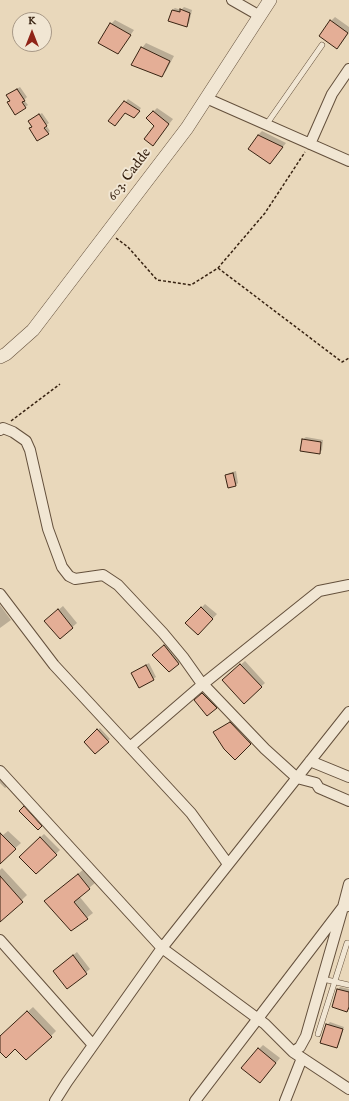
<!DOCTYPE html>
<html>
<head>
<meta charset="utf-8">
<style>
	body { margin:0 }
	#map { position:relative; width:349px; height:1101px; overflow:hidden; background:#e9d8bb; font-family:"IM FELL English",serif }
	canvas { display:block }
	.north { position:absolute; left:12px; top:12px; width:40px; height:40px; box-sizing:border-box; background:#f1e6d3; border:1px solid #a79886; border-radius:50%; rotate:0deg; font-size:11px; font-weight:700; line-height:16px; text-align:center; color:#382312 }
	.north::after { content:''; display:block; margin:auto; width:14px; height:18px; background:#8f2418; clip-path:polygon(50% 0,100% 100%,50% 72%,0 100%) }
</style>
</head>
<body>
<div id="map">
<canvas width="349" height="1101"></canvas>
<div class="north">K</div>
</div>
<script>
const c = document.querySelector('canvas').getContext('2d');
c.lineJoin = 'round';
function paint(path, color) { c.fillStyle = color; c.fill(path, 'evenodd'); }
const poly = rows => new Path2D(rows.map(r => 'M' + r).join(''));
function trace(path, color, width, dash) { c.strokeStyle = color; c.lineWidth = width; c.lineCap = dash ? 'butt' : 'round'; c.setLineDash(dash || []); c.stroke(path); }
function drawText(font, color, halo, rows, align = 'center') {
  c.font = font + ' "IM FELL English",serif'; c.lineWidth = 4; c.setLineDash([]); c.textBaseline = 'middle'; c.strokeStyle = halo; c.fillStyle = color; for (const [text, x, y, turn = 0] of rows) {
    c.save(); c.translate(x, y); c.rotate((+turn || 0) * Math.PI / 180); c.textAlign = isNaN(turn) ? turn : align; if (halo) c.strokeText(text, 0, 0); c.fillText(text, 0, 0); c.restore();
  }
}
paint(poly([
	[184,7,192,10,189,23,187,26,172,10,175,8,181,10],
	[335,17,349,27,349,32,341,44,331,21],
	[115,20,134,30,118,53,111,24],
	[146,43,174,56,166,71,162,75,142,48],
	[20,87,27,97,24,100,28,105,16,113,8,102,11,100,10,93],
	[128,99,141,108,136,115,125,112,110,121],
	[157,108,173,119,156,141,153,112],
	[42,113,49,123,46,125,50,131,48,133,30,128,33,126,32,119],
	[262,131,286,143,270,163,258,135],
	[306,437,323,440,322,450,319,453,303,439],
	[236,471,238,483,235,486,227,476,229,473],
	[205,604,217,614,198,633,187,623],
	[0,605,11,620,0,628],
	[63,606,77,623,60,638,50,617],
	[167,643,181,661,169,671,156,653],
	[245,661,265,683,244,702,224,680],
	[149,663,156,677,140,687,135,671],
	[207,690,220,704,216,708,200,696],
	[233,720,253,741,235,759,217,730],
	[100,728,110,739,95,753,85,742],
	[0,775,9,785,5,788,0,783],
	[27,805,43,823,38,829,20,811],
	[8,831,21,843,0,862,0,832,3,835],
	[44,834,60,850,36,873,20,857],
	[2,868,27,895,0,921,0,870],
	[84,869,95,883,79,896,93,913,71,930,51,896],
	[77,952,90,969,67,988,58,967],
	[340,987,349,989,349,1009,347,1011,333,1007,338,989],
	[33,1007,56,1031,51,1036,15,1048,0,1051,0,1037],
	[330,1022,344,1027,339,1044,336,1047,327,1025],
	[263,1045,280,1058,264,1078,259,1049]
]), '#0003');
const building = poly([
	[180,9,190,13,187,27,168,21,172,10,180,12,180,9],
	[330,20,348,33,337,49,319,36,330,20],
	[110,23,131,35,118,54,98,43,110,23],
	[141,47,170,61,162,77,131,65,141,47],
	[17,89,25,101,22,102,26,108,15,115,7,102,10,101,6,95,17,89],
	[124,101,140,111,134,118,125,113,115,126,108,121,124,101],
	[153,111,169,124,153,146,144,139,154,126,146,118,153,111],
	[39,114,47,126,44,128,49,134,37,141,29,128,32,127,28,121,39,114],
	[258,135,283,147,270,164,248,149,258,135],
	[302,439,321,442,320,454,300,451,302,439],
	[233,473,236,486,228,488,225,475,233,473],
	[201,607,213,619,198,635,185,623,201,607],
	[58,609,73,628,60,639,44,621,58,609],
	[164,645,179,664,169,672,152,655,164,645],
	[240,664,262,687,244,704,222,680,240,664],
	[146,665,154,680,139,688,131,673,146,665],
	[202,693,217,708,207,716,194,700,202,693],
	[230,722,251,744,235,760,224,749,213,732,230,722],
	[97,729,109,742,95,754,84,742,97,729],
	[24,806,42,826,38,830,19,811,24,806],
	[0,833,16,849,0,864,0,833],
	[40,837,57,855,36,874,19,857,40,837],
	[78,874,90,889,74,902,88,919,71,931,44,901,78,874],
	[0,876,23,902,0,922,0,876],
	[73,955,87,974,67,989,53,971,73,955],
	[337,989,349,992,349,1007,347,1012,332,1007,337,989],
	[27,1011,52,1037,26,1060,15,1049,6,1058,0,1052,0,1036,27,1011],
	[326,1024,343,1029,337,1048,320,1043,326,1024],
	[258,1048,276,1063,260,1083,241,1068,258,1048]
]);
paint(building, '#e4ae96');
trace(building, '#382312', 1);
const service = poly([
	[266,125,322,45],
	[323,979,349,985],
	[318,1034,347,943]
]);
const minor = poly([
	[232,0,260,16],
	[206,98,349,161],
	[310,144,332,94,349,69],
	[0,430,3,428,13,432,26,441,30,450,48,529,62,567,69,576,75,579,103,575,118,585,163,633,183,657,200,681,265,749,297,778,316,783,319,788,349,801],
	[0,594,54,665,191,813,228,864],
	[130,747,203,684,319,591,349,585],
	[310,761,349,777],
	[0,771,162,948,265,1024,293,1052,300,1047,306,1036,343,907,349,906],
	[0,940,93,1045],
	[293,1052,349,1089],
	[55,1101,67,1082,162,948,349,712],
	[195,1101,343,907,349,884],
	[285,1101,302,1058]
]);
const tertiary = poly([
	[0,357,6,354,33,330,187,128,270,0]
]);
trace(service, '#64503c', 6);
trace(minor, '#64503c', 12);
trace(tertiary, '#64503c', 14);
trace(poly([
	[116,238,128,247,157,280,191,285,218,268,265,213,305,152],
	[218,268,342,362,349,358],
	[11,421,60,384]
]), '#382312', 1.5, [3, 2]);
trace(service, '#f1e6d3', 5);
trace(minor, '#f1e6d3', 10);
trace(tertiary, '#f1e6d3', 13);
drawText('14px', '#382312', '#f1e6d3', [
	["603. Cadde",130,175,-53]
]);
</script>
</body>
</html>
